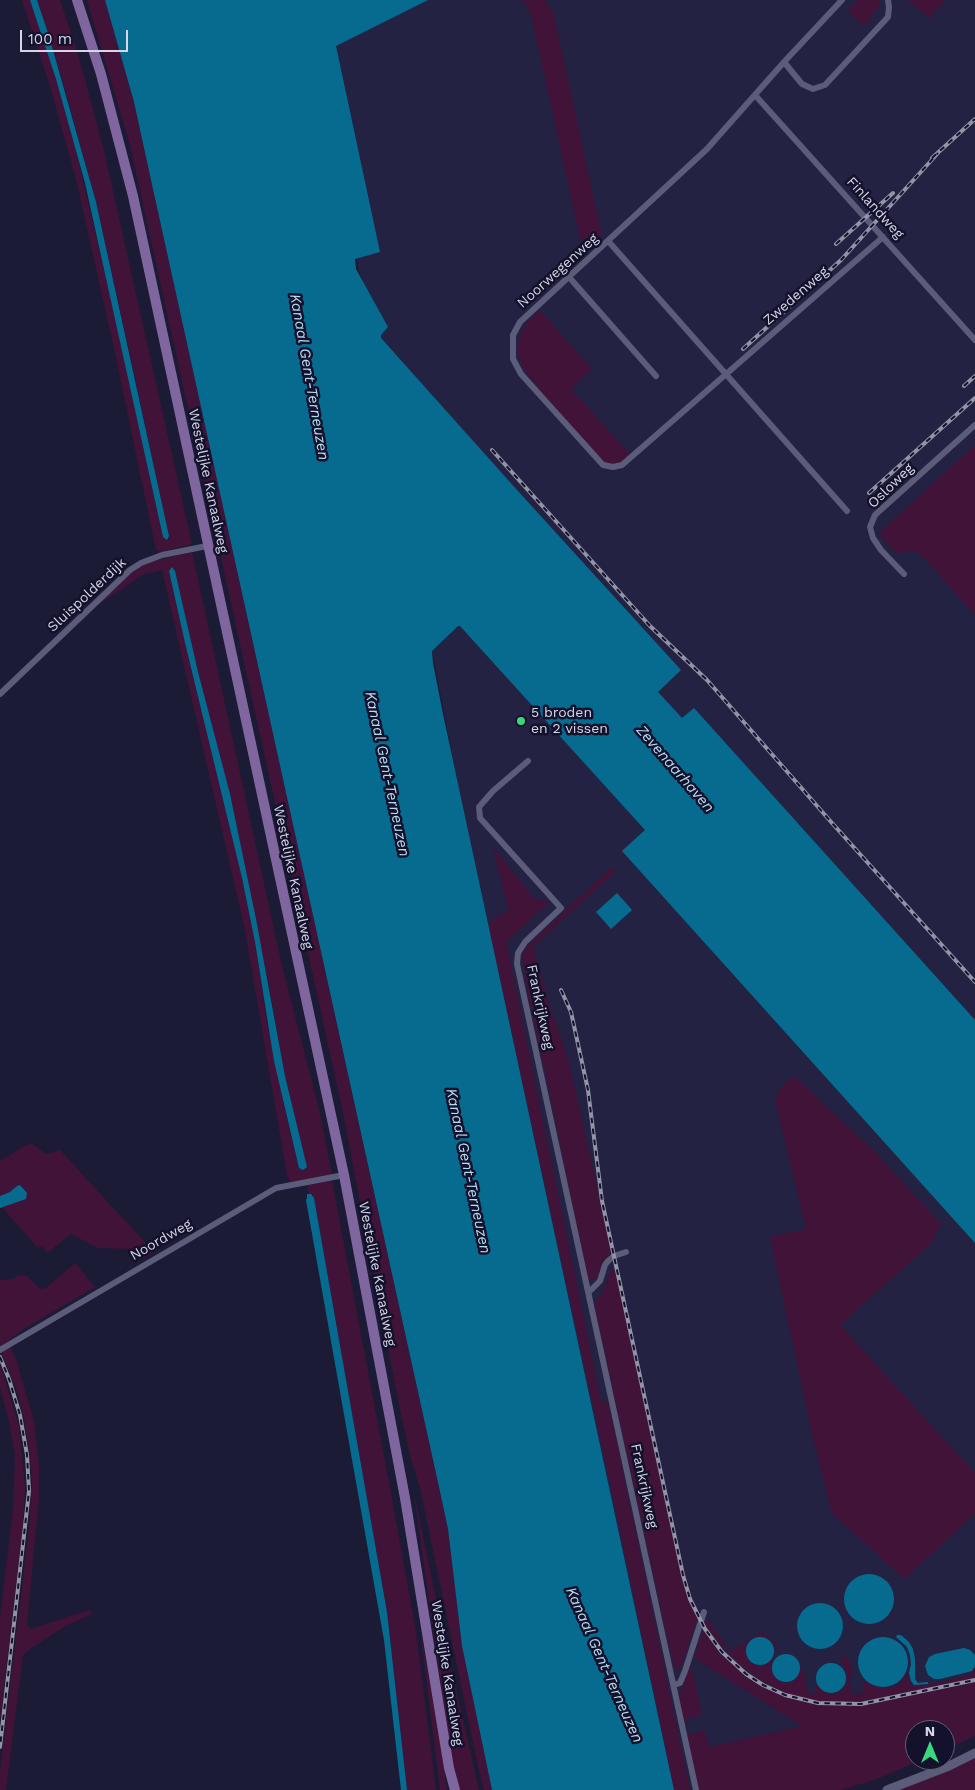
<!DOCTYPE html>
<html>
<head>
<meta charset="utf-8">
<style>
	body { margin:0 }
	#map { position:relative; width:975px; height:1790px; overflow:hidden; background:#1c1b35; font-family:"Work Sans",sans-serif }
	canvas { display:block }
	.north { position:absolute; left:905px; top:1720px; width:50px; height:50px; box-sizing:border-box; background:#13112b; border:1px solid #616077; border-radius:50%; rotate:0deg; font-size:14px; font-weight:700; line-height:20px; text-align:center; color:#d5d6e8 }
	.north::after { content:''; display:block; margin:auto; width:18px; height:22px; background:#39d87f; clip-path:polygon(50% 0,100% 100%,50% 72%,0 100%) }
	.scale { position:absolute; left:20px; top:30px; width:108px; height:22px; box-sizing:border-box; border:2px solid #d5d6e8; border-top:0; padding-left:6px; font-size:15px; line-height:18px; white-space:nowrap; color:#d5d6e8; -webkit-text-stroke:4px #13112b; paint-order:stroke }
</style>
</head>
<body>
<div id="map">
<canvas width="975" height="1790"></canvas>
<div class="north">N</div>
<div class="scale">100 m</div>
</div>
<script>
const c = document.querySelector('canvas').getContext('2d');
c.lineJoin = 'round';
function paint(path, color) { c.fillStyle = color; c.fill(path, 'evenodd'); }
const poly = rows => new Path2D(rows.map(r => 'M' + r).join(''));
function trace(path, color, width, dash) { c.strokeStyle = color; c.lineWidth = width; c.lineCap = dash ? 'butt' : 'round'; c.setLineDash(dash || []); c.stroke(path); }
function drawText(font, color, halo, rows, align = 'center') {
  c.font = font + ' "Work Sans",sans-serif'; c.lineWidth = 5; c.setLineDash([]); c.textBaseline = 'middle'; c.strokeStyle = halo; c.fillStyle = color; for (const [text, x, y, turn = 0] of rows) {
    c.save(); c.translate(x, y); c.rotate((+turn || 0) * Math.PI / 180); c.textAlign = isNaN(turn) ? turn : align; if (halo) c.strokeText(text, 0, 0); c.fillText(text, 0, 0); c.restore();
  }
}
paint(poly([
	[395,0,975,0,975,1718,945,1730,915,1730,827,1790,651,1790,315,41]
]), '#232242');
paint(poly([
	[22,0,30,0,53,67,75,147,109,291,163,537,167,540,169,539,135,377,96,202,63,82,37,0,60,0,78,54,104,151,192,544,160,552,156,550,117,362,76,179,50,86],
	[87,0,105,0,134,102,151,180,448,1529,462,1646,492,1790,484,1790,478,1766,420,1488,412,1463,401,1415,343,1113,293,884,130,145],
	[522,0,545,0,553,11,602,236,583,252,532,19,530,12],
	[858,0,880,0,879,7,864,26,848,11],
	[908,0,946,0,929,18],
	[540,310,592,369,571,389,631,455,623,463,607,464,598,457,538,388,525,371,519,357,518,347,521,332,528,321],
	[975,445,975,615,925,559,917,552,902,551,898,555,881,536,880,532],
	[192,552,282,966,319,1109,332,1175,294,1182,290,1181,287,1175,245,930,162,570,144,574,95,607,137,567,154,561],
	[174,568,268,980,285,1076,306,1168,303,1170,299,1168,288,1124,266,1017,255,942,242,878,185,643,169,571],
	[493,848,536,900,547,900,549,902,506,942,601,1402,608,1401,690,1790,674,1790,610,1484,488,925,496,917,509,911],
	[611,868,617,870,533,947,550,1007,568,1058,612,1254,605,1259,597,1278,590,1281,588,1279,546,1075,529,1000,522,955,525,949,539,935],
	[792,1077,795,1077,874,1151,942,1225,935,1233,937,1238,840,1325,975,1473,975,1514,904,1579,832,1513,814,1442,770,1237,806,1229,775,1100,780,1088],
	[32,1144,45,1153,50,1153,60,1150,154,1252,143,1259,135,1249,98,1248,71,1234,47,1253,42,1246,38,1248,2,1207,26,1199,10,1192,0,1196,0,1161,26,1145],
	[320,1181,332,1181,390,1488,416,1632,436,1790,407,1790,387,1612,314,1198,311,1194,309,1194,307,1184],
	[75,1263,95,1287,22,1330,0,1347,0,1280,13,1279,19,1275,27,1276,39,1288,42,1289,46,1288],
	[615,1269,663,1483,689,1588,699,1613,680,1670,674,1667,594,1303,603,1292,610,1272],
	[10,1346,16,1359,34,1421,39,1465,39,1496,27,1625,30,1629,90,1610,92,1614,67,1625,30,1649,23,1655,6,1790,0,1790,0,1771,29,1528,32,1481,29,1450,24,1418,17,1391,1,1352],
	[0,1364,19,1426,25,1487,23,1525,0,1721,0,1618,13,1509,15,1455,9,1421,0,1388],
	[413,1488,441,1623,479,1790,458,1790,452,1763],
	[707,1619,730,1651,763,1632,777,1643,775,1647,771,1640,765,1637,758,1637,751,1639,746,1646,745,1653,750,1663,762,1667,769,1663,772,1660,773,1661,771,1670,772,1674,776,1679,783,1683,789,1683,796,1679,801,1669,805,1675,806,1688,809,1693,812,1695,816,1693,816,1685,826,1693,832,1694,839,1692,845,1687,848,1682,847,1673,844,1669,845,1667,841,1664,843,1658,837,1656,844,1655,850,1661,853,1676,849,1677,852,1695,864,1692,862,1681,881,1688,893,1687,901,1682,907,1672,909,1681,913,1686,924,1686,969,1675,975,1669,975,1679,873,1700,839,1703,823,1702,807,1700,783,1692,759,1679,736,1662,705,1626,721,1652,749,1677,787,1696,810,1702,828,1705,863,1704,975,1680,975,1736,945,1750,945,1730,915,1730,915,1760,921,1760,877,1779,841,1790,699,1790,686,1735,705,1731,709,1747,802,1726,694,1658],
	[420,1627,437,1723,447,1790,440,1790],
	[691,1665,702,1715,683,1720,678,1698],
	[975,1756,975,1790,896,1790]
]), '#411339');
paint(poly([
	[30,0,37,0,49,36,96,202,169,536,167,540,163,537,85,183,56,79],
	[105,0,428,0,336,46,380,252,355,259,356,269,388,327,381,335,381,338,517,490,681,670,658,692,682,718,694,708,975,1020,975,1243,622,851,645,830,460,626,458,626,432,651,433,663,443,714,674,1790,492,1790,462,1646,448,1529,439,1487,151,180,134,102],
	[172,567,175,571,198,672,230,794,256,919,285,1076,307,1167,303,1170,299,1168,274,1061,255,942,242,878,185,643,169,571],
	[617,893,632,910,611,929,596,912],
	[20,1185,27,1193,26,1199,0,1208,0,1196,10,1192,17,1186],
	[307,1194,311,1194,314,1198,387,1612,407,1790,401,1790,384,1640,306,1200,307,1198],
	'844 1599a25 25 0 1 1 50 0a25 25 0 1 1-50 0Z',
	'797 1626a23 23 0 1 1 46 0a23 23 0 1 1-46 0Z',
	[897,1635,901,1635,909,1642,913,1649,915,1659,915,1679,918,1683,928,1682,928,1684,914,1685,911,1681,909,1673,911,1664,910,1655,907,1647,896,1637],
	'746 1651a14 14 0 1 1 28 0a14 14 0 1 1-28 0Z',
	'858 1662a25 25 0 1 1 50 0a25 25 0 1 1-50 0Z',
	[964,1648,970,1650,975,1655,975,1666,972,1671,940,1679,934,1679,928,1675,925,1666,929,1657,935,1654],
	'772 1668a14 14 0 1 1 28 0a14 14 0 1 1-28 0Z',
	'816 1678a15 15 0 1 1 30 0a15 15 0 1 1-30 0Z'
]), '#076b90');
trace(poly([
	[842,0,784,62,707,149,520,322,513,335,513,359,521,374,603,465,613,467,622,465,883,237],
	[784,62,802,84,813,89,825,85,888,17,889,7,888,0],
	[755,95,975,340],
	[609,242,847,511],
	[569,277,656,376],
	[904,574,881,550,873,538,870,527,875,515,975,425],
	[0,694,130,570,141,563,162,555,207,546],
	[528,761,493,791,479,807,480,818,561,908,525,942,518,953,517,964,696,1790],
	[589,1292,600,1281,605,1265,608,1261,614,1256,626,1252],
	[0,1350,276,1188,344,1175],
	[674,1685,680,1683,685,1671,704,1612]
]), '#5b5b7a', 6);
trace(poly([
	[887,1790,949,1766,975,1753]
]), '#5b5b7a', 9);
trace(poly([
	[77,0,101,74,133,196,344,1175,405,1498,449,1768,455,1790]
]), '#80669e', 10);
const rail = poly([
	[932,158,975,119],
	[836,244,893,193],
	[743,349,841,260,938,153],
	[964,386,975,376],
	[492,450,650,626,707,680,832,823,975,982],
	[869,493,975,398],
	[561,990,571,1012,588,1090,602,1201,683,1575,690,1599,705,1629,722,1652,746,1674,763,1685,785,1695,818,1703,861,1704,975,1680],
	[0,1357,9,1379,20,1415,27,1455,29,1491,0,1747]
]);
trace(rail, '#9293a8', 4);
trace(rail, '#13112b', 2, [5.5]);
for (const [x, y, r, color] of [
	[521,721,5,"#39d87f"]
]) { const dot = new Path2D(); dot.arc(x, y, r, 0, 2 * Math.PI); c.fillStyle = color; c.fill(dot); trace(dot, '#13112b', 2); }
drawText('14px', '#d5d6e8', '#13112b', [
	["Finlandweg",875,208,48],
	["Noorwegenweg",558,271,-42],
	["Zwedenweg",796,296,-41],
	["Westelijke Kanaalweg",208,481,78],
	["Osloweg",891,486,-44],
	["Sluispolderdijk",87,595,-43],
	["Westelijke Kanaalweg",293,877,78],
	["Frankrijkweg",540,1007,78],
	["Noordweg",161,1240,-30],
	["Westelijke Kanaalweg",377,1274,79],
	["Frankrijkweg",644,1486,78],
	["Westelijke Kanaalweg",447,1673,81]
]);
drawText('14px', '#d5d6e8', '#13112b', [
	["5 broden",531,713],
	["en 2 vissen",531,729]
], 'left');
drawText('italic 15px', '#b4dcf2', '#13112b', [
	["Kanaal Gent-Terneuzen",309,377,80],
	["Zevenaarhaven",675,769,49],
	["Kanaal Gent-Terneuzen",387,774,78],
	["Kanaal Gent-Terneuzen",468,1171,78],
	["Kanaal Gent-Terneuzen",604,1665,66]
]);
</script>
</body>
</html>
